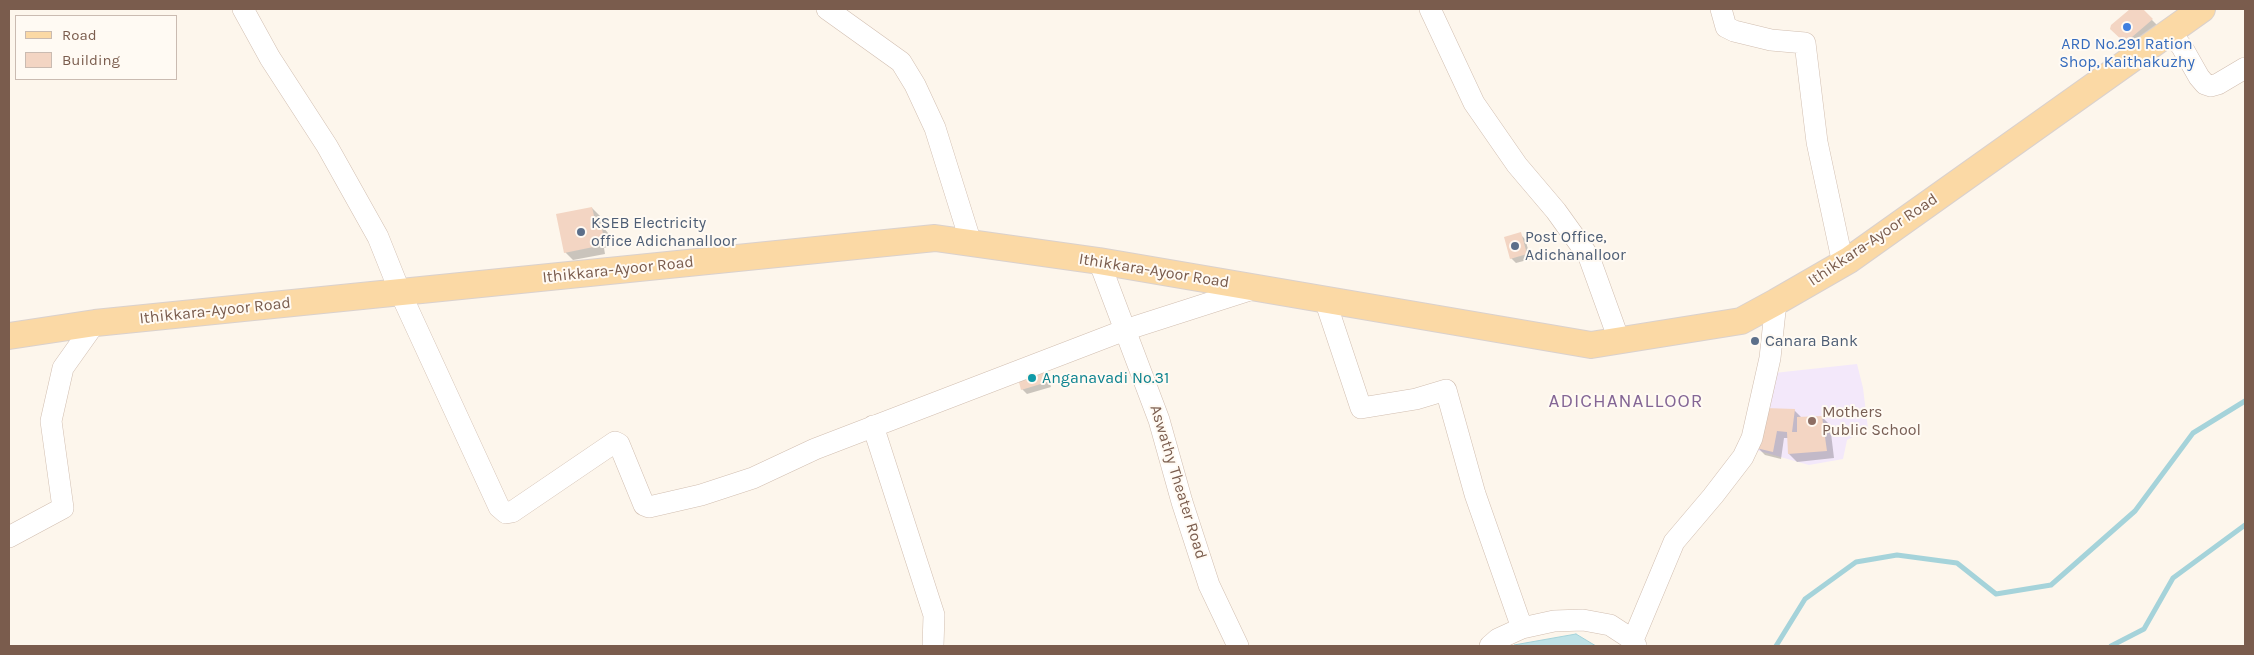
<!DOCTYPE html>
<html>
<head>
<meta charset="utf-8">
<style>
	body { margin:0 }
	#map { position:relative; width:2254px; height:655px; overflow:hidden; background:#fdf6ec; font-family:Karla,sans-serif }
	canvas { display:block }
	.frame { position:absolute; inset:0; border:10px solid #7a5c4d; pointer-events:none }
	.legend { position:absolute; left:15px; top:15px; width:162px; height:65px; box-sizing:border-box; background:#fffaf3; border:1px solid #cabbb1; margin:0; padding:6px 9px; list-style:none; font-size:15px; color:#7a5c4d }
	.legend li { display:flex; align-items:center; gap:10px; height:25px }
	.legend b { width:25px; border:1px solid #cabbb1 }
</style>
</head>
<body>
<div id="map">
<canvas width="2254" height="655"></canvas>
<div class="frame"></div>
<ul class="legend">
<li><b style="height:6px;background:#fbd9a5"></b>Road</li>
<li><b style="height:14px;background:#f3d5c3"></b>Building</li>
</ul>
</div>
<script>
const c = document.querySelector('canvas').getContext('2d');
c.lineJoin = 'round';
function paint(path, color) { c.fillStyle = color; c.fill(path, 'evenodd'); }
const poly = rows => new Path2D(rows.map(r => 'M' + r).join(''));
function trace(path, color, width, dash) { c.strokeStyle = color; c.lineWidth = width; c.lineCap = dash ? 'butt' : 'round'; c.setLineDash(dash || []); c.stroke(path); }
function drawText(font, color, halo, rows, align = 'center') {
  c.font = font + ' Karla,sans-serif'; c.lineWidth = 4; c.setLineDash([]); c.textBaseline = 'middle'; c.strokeStyle = halo; c.fillStyle = color; for (const [text, x, y, turn = 0] of rows) {
    c.save(); c.translate(x, y); c.rotate((+turn || 0) * Math.PI / 180); c.textAlign = isNaN(turn) ? turn : align; if (halo) c.strokeText(text, 0, 0); c.fillText(text, 0, 0); c.restore();
  }
}
paint(poly([
	[1857,364,1863,388,1868,429,1847,440,1843,459,1809,465,1752,449,1774,373]
]), '#f3e8fa');
const water = poly([
	[1576,634,1596,646,1513,646,1514,645,1576,634]
]);
paint(water, '#bfe3e8');
trace(water, '#a5d3da', 1);
paint(poly([
	[2132,9,2141,9,2157,25,2131,47,2111,29],
	[592,208,600,216,602,226,608,233,611,246,604,248,605,254,573,260,565,252],
	[1520,234,1525,239,1531,259,1516,263,1511,258],
	[1042,368,1047,373,1051,387,1027,394,1022,389],
	[1794,410,1802,418,1822,417,1830,425,1834,458,1797,462,1789,454,1789,438,1784,438,1781,459,1765,455,1757,447]
]), '#0003');
trace(poly([
	[1776,646,1805,599,1856,562,1897,555,1957,563,1996,594,2051,585,2135,511,2193,433,2245,401],
	[2111,646,2144,629,2173,578,2245,525]
]), '#a5d3da', 5);
paint(poly([
	[2130,9,2143,9,2153,19,2125,43,2110,29,2111,25],
	[592,207,596,225,601,224,604,239,596,241,598,246,564,253,556,214],
	[1521,232,1527,254,1510,259,1504,237],
	[1043,366,1047,382,1021,390,1017,374],
	[1765,408,1795,409,1792,432,1797,432,1797,417,1822,416,1827,451,1788,454,1787,432,1777,431,1773,452,1756,448]
]), '#f3d5c3');
const minor = poly([
	[243,9,270,58,327,146,378,237,400,292,499,507,506,513,512,512,615,442,619,444,644,505,649,507,701,495,753,478,815,449,1125,330,1256,288],
	[827,9,901,62,915,85,935,128,971,243],
	[1430,9,1474,103,1517,165,1556,211,1589,257,1619,340],
	[1721,9,1726,27,1734,31,1771,40,1805,43,1817,142,1843,264],
	[2170,32,2182,47,2199,77,2205,84,2211,86,2218,84,2245,68],
	[1099,261,1159,420,1182,502,1209,585,1238,646],
	[1325,300,1361,408,1416,399,1446,390,1475,494,1522,628],
	[873,426,934,615,933,646],
	[9,537,63,508,51,421,63,368,95,323],
	[1633,640,1674,542,1713,496,1743,457,1752,438,1770,358,1776,302],
	[1490,646,1498,639,1522,628,1554,621,1583,620,1610,625,1633,640,1636,646]
]);
const major = poly([
	[9,336,95,323,935,238,1099,261,1591,345,1741,321,1776,302,1849,260,2202,9]
]);
trace(minor, '#d1beb0', 22);
trace(major, '#dad1cd', 28);
trace(minor, '#fff', 21);
trace(major, '#fbd9a5', 26);
for (const [x, y, r, color] of [
	[2127,27,5,"#3f7fe0"],
	[581,232,5,"#5c6f8a"],
	[1515,246,5,"#5c6f8a"],
	[1755,341,5,"#5c6f8a"],
	[1032,378,5,"#0f9aa8"],
	[1812,421,5,"#8d6e63"]
]) { const dot = new Path2D(); dot.arc(x, y, r, 0, 2 * Math.PI); c.fillStyle = color; c.fill(dot); trace(dot, '#fffaf3', 2); }
drawText('16px', '#366cbe', '#fffaf3', [
	["ARD No.291 Ration",2127,44],
	["Shop, Kaithakuzhy",2127,62]
]);
drawText('16px', '#4e5e75', '#fffaf3', [
	["KSEB Electricity",591,223],
	["office Adichanalloor",591,241],
	["Post Office,",1525,237],
	["Adichanalloor",1525,255],
	["Canara Bank",1765,341]
], 'left');
drawText('16px', '#7a5c4d', '#fffaf3', [
	["Ithikkara-Ayoor Road",1873,240,-34],
	["Ithikkara-Ayoor Road",618,270,-6],
	["Ithikkara-Ayoor Road",1154,271,9],
	["Ithikkara-Ayoor Road",215,311,-6],
	["Aswathy Theater Road",1178,482,73]
]);
drawText('16px', '#0d838f', '#fffaf3', [
	["Anganavadi No.31",1042,378]
], 'left');
drawText('16px', '#785e54', '#fffaf3', [
	["Mothers",1822,412],
	["Public School",1822,430]
], 'left');
c.letterSpacing = '1px';
drawText('19px', '#846695', '#fffaf3', [
	["ADICHANALLOOR",1626,402]
]);
c.letterSpacing = '0px';
</script>
</body>
</html>
